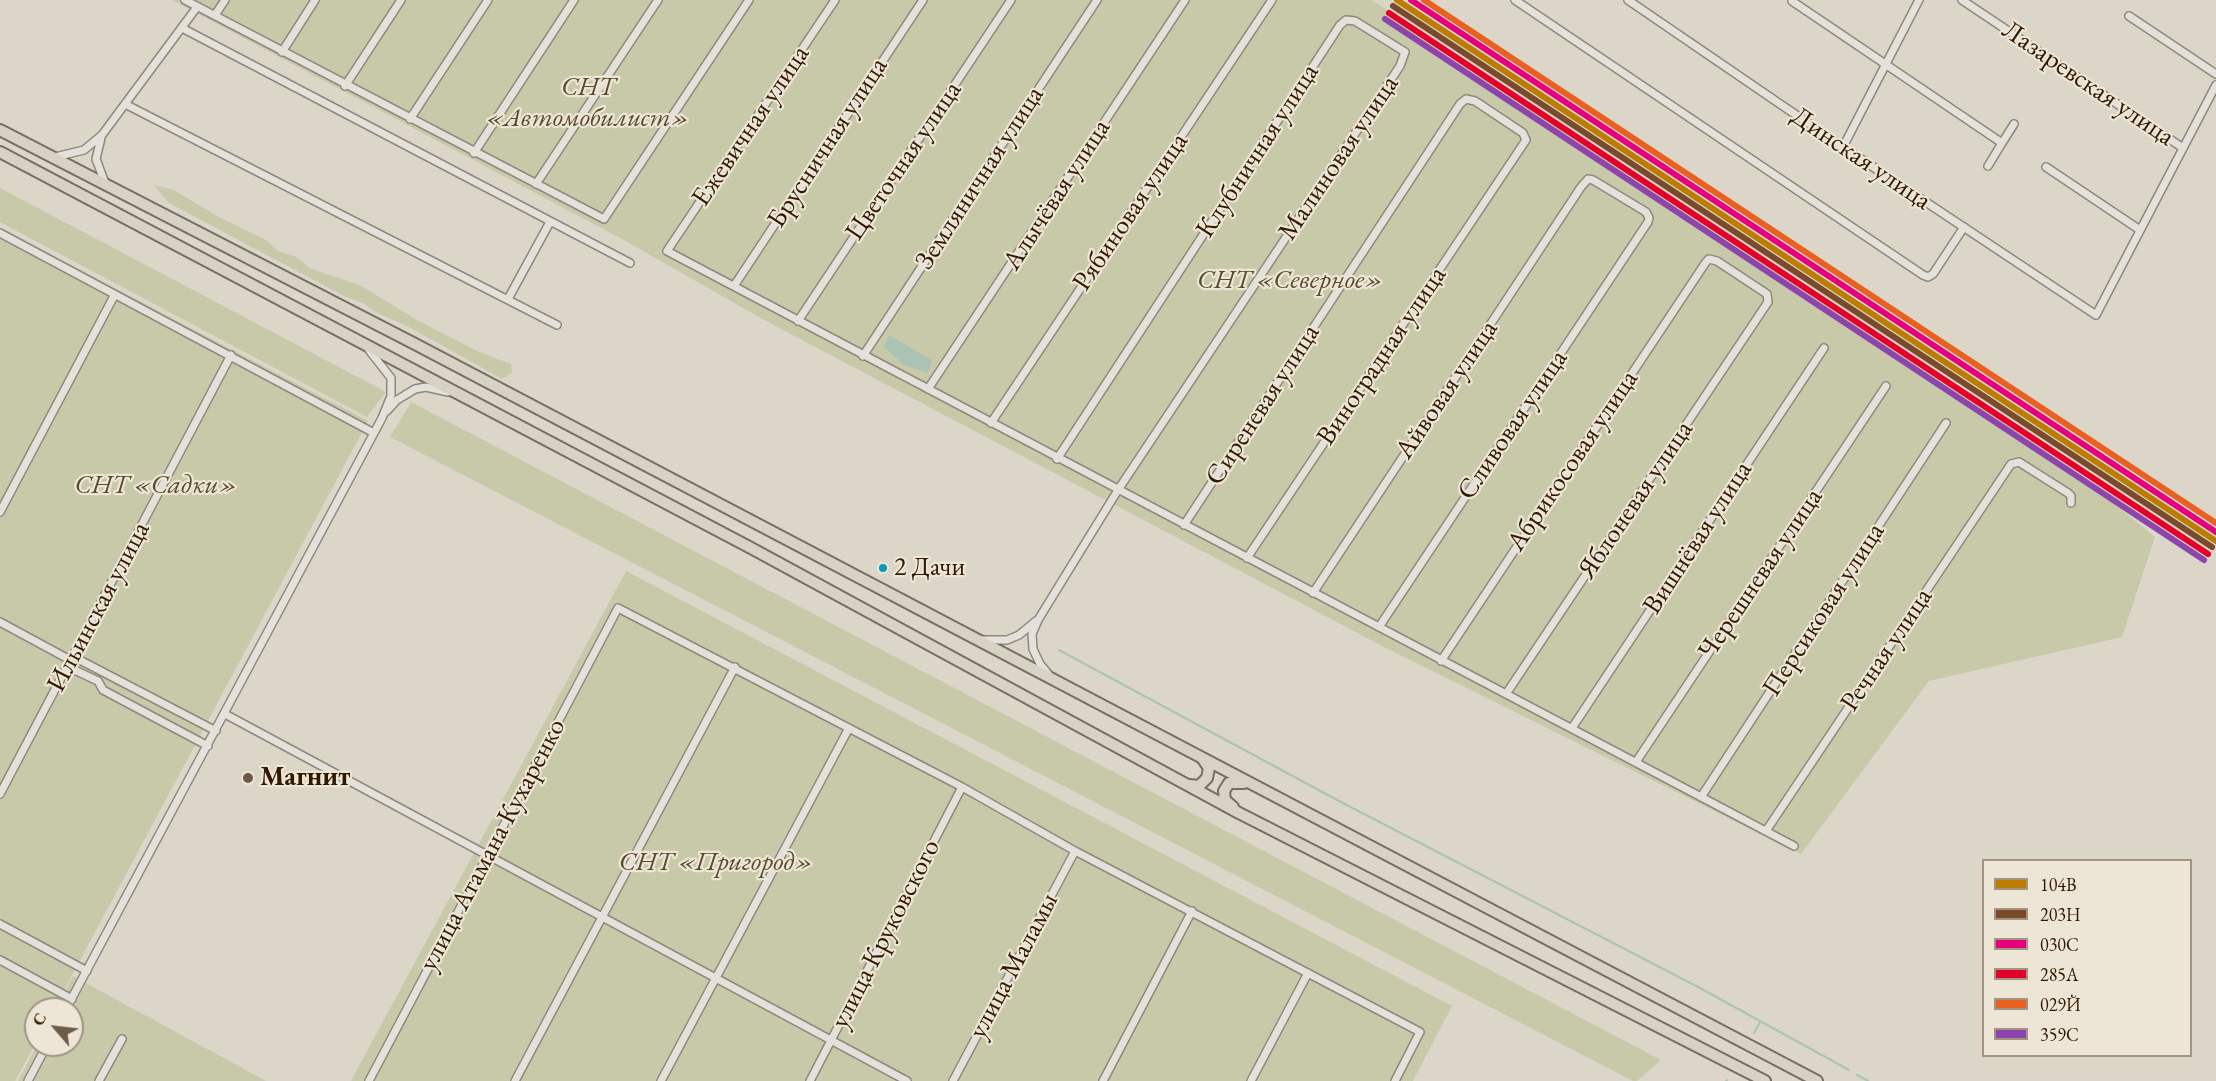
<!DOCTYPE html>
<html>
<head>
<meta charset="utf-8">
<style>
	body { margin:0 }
	#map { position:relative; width:2216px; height:1081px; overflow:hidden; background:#dbd6c8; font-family:"EB Garamond",serif }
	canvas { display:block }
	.legend { position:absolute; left:1982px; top:859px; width:210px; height:198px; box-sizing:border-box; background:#ede6d6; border:2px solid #a29481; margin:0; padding:8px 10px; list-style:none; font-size:18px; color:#311901 }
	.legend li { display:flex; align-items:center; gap:12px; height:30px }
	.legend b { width:30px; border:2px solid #a29481 }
	.north { position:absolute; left:24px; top:997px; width:60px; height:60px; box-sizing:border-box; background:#ede6d6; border:2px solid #a29481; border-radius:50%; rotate:298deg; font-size:16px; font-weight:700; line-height:24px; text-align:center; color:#311901 }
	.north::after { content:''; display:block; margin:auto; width:21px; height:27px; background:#6c5b47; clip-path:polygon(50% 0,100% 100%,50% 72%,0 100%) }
</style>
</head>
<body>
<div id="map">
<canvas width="2216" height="1081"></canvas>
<ul class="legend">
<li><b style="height:8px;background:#bc7c00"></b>104В</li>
<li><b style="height:8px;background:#7a4b2a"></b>203Н</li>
<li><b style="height:8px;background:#e5007d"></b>030C</li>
<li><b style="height:8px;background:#e4002b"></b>285А</li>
<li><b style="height:8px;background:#e86120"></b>029Й</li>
<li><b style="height:8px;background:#8e44ad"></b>359С</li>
</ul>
<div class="north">С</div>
</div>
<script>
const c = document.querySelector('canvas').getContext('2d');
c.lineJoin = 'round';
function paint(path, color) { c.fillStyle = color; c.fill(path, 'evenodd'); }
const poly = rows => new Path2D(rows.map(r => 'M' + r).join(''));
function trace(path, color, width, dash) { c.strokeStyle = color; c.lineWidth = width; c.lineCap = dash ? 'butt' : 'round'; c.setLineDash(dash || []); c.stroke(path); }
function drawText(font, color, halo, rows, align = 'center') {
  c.font = font + ' "EB Garamond",serif'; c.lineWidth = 4.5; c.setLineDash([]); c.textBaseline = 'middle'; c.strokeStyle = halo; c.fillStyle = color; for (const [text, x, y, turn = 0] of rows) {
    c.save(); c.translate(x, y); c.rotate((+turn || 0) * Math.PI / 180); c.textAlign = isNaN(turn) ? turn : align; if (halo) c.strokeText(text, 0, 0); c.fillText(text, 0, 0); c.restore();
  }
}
paint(poly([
	[172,0,1372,0,1753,249,2071,469,2155,537,2122,637,1929,681,1801,854,1388,649,766,321,622,239],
	[154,185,174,190,217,216,266,240,278,251,297,257,309,268,360,285,415,319,477,351,511,364,512,373,502,379,409,327,375,312,363,303,344,296,169,203],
	[0,188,386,392,367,417,0,222],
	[0,228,368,421,54,1009,36,1009,36,1042,15,1081,0,1081],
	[411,402,1661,1060,1637,1081,1633,1081,390,437],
	[626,571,1452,1006,1413,1081,351,1081],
	[73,976,266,1081,18,1081,37,1045,72,1045,72,1009,55,1009]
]), '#c7c9a9');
paint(poly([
	[889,335,932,360,928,373,904,365,884,347]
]), '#abc3b5');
trace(poly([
	[1059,650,1339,801,1700,988,1849,1070],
	[1754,1033,1760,1022],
	[1857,1075,1868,1081],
	[1726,1081,1727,1080]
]), '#abc3b5', 2);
const minor = poly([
	[185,0,604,219,749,0],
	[835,0,667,251,1794,846],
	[1515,0,1923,275,1928,277,1933,274,1964,227],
	[1628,0,1843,147,2096,315,2216,85],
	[1962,0,2183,148],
	[1792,1,2002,143,1988,166],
	[215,15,225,0],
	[2129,16,2216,74],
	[182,28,630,263],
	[282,52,315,0],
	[345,86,401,0],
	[125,104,557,325],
	[410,119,488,0],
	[101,138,96,159,105,183],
	[2002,143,2014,124],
	[1843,147,1919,0],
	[474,153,574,0],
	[55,157,84,150,102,135,197,7],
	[2046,167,2140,230],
	[536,184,658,0],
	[0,233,374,433],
	[734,286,923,0],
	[508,299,550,222],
	[798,321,1011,0],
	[863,356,1097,0],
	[928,389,1185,0],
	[387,411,397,400,415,389,426,387,448,392],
	[991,423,1272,0],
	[0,512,114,296],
	[1184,525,1460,104,1466,99,1475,101,1523,133,1526,140,1247,558],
	[1313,593,1581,187,1588,179,1593,180,1646,212,1649,218,1648,222,1379,627],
	[0,622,72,661],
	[981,640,1007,640,1019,635,1036,621],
	[74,657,216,731],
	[1441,661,1706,262,1709,259,1717,261,1767,294,1768,302,1506,694],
	[68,667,98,681,103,690,208,746],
	[1049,675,1040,664,1033,649,1032,634,1038,620,1118,490,1400,66,1405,52,1355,21,1346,20,1340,25,1057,459],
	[225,714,907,1081],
	[1572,728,1824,348],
	[1636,762,1886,386],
	[0,794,231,355],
	[1701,797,1946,423],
	[1766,831,2011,464,2019,462,2068,493,2071,496,2071,503],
	[0,924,87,971],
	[0,960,72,999],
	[66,1009,382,418,391,396,391,378,369,350],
	[28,1081,47,1045],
	[99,1081,122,1039],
	[369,1081,618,608,962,787,1075,851,1420,1032,1395,1081],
	[515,1081,735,667],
	[661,1081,849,728],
	[810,1081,962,787],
	[953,1081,1075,851],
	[1103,1081,1192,911],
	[1251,1081,1308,973]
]);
const primary = poly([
	[0,130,415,344,1817,1081],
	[0,152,751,548,1239,813,1765,1081],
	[1189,785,1199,786,1207,778,1209,768,1202,758],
	[1233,807,1225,800,1224,791,1229,783,1244,783]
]);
trace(minor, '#8e887d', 10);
trace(primary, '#756e63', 14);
trace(minor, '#e4e1da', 7);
trace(primary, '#d8d2c5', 10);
trace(poly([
	[1397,0,2216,541]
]), '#bc7c00', 6);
trace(poly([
	[1393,6,2212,547]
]), '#7a4b2a', 6);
trace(poly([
	[1411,0,2216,532]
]), '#e5007d', 6);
trace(poly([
	[1389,13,2208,554]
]), '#e4002b', 6);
trace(poly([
	[1424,0,2216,523]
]), '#e86120', 6);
trace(poly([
	[1385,19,2204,560]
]), '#8e44ad', 6);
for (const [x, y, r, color] of [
	[883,568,5,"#059bba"],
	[248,778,6,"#6c5b47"]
]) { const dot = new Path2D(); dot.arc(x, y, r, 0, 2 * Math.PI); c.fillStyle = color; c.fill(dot); trace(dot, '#ede6d6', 2); }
drawText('26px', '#311901', '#ede6d6', [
	["2 Дачи",894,568]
], 'left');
drawText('27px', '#311901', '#ede6d6', [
	["Лазаревская улица",2088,84,34],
	["Ежевичная улица",751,126,-56],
	["Брусничная улица",828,143,-57],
	["Клубничная улица",1258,151,-57],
	["Малиновая улица",1339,158,-56],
	["Динская улица",1861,159,34],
	["Цветочная улица",904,161,-56],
	["Земляничная улица",980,178,-57],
	["Алычёвая улица",1057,195,-57],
	["Рябиновая улица",1131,212,-56],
	["Виноградная улица",1382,356,-56],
	["Айвовая улица",1447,390,-56],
	["Сиреневая улица",1263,405,-57],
	["Сливовая улица",1513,425,-56],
	["Абрикосовая улица",1573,461,-56],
	["Яблоневая улица",1636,500,-56],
	["Вишнёвая улица",1698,538,-57],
	["Черешневая улица",1761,574,-56],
	["Ильинская улица",99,607,-62],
	["Персиковая улица",1824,610,-57],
	["Речная улица",1887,650,-56],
	["улица Атамана Кухаренко",493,845,-62],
	["улица Круковского",886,934,-63],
	["улица Маламы",1014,966,-62]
]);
drawText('italic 27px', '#594b2c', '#ede6d6', [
	["СНТ",588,88],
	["«Автомобилист»",588,119],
	["СНТ «Северное»",1290,281],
	["СНТ «Садки»",156,486],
	["СНТ «Пригород»",716,863]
]);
drawText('bold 27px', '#311901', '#ede6d6', [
	["Магнит",260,778]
], 'left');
</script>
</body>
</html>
